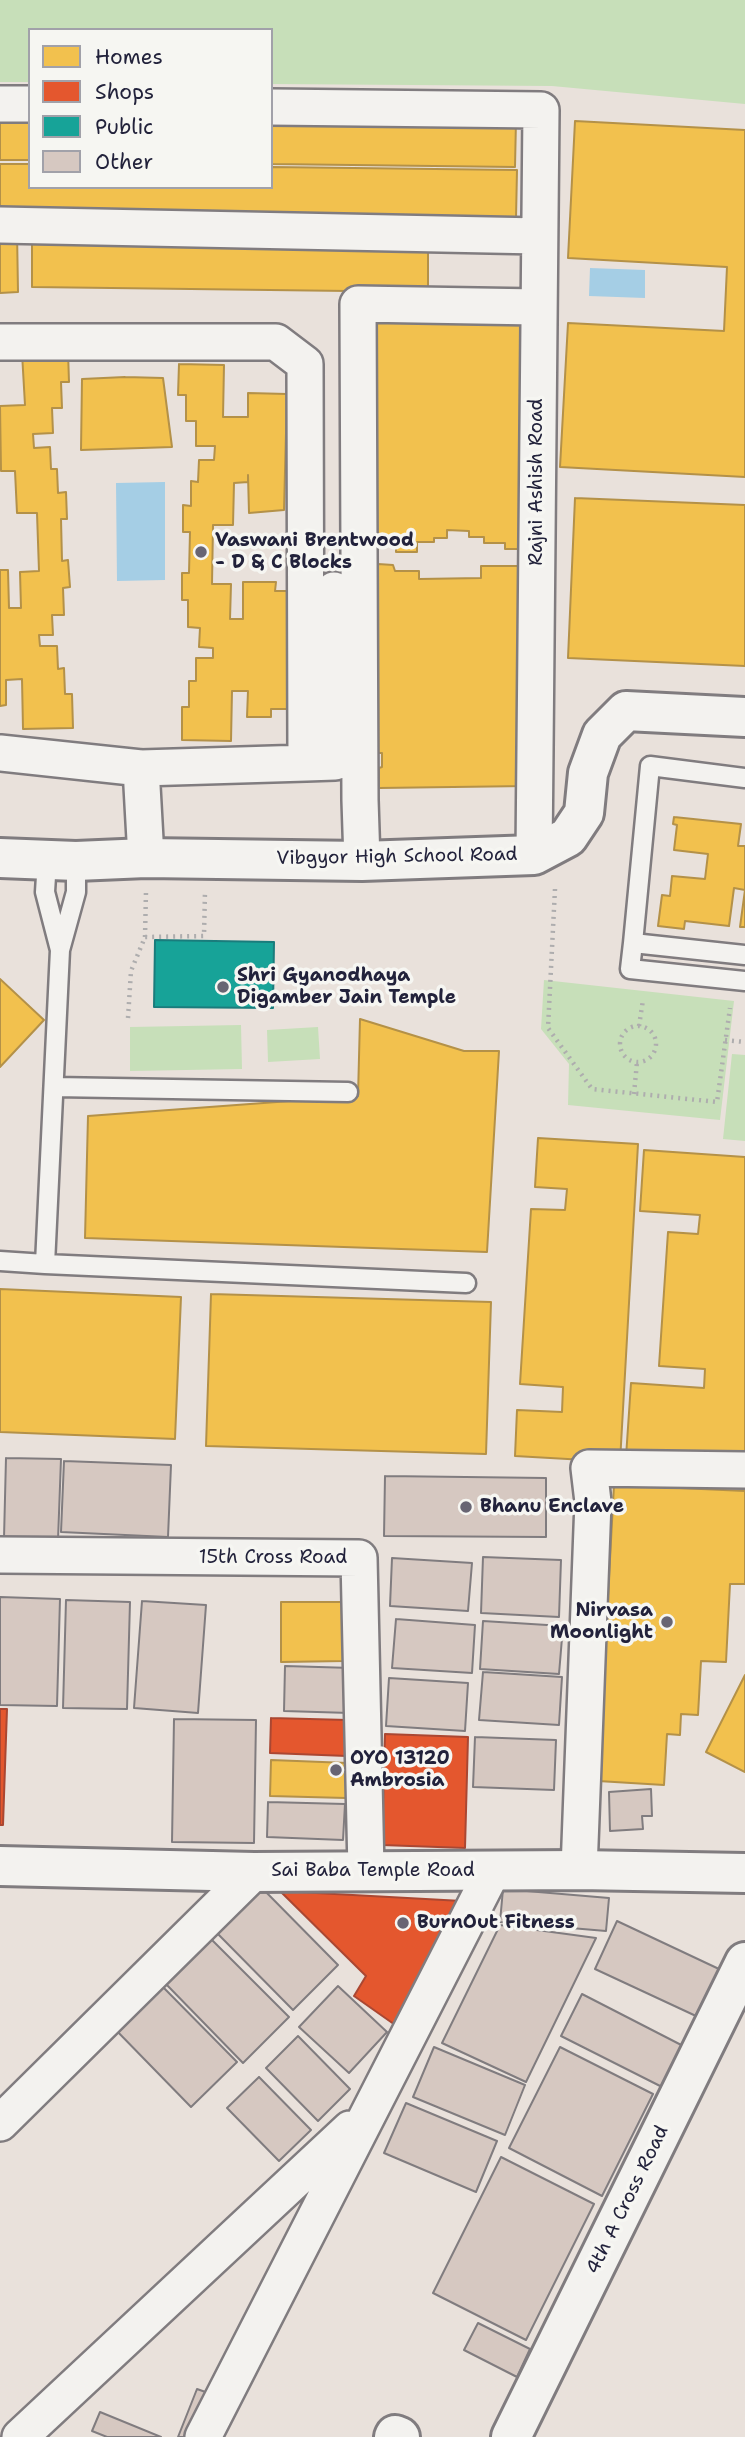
<!DOCTYPE html>
<html>
<head>
<meta charset="utf-8">
<style>
	body { margin:0 }
	#map { position:relative; width:745px; height:2437px; overflow:hidden; background:#e9e1db; font-family:"Shantell Sans",sans-serif }
	canvas { display:block }
	.legend { position:absolute; left:28px; top:28px; width:245px; height:161px; box-sizing:border-box; background:#f6f6f2; border:2px solid #a1a1a9; margin:0; padding:9px 12px; list-style:none; font-size:21px; color:#22223b }
	.legend li { display:flex; align-items:center; gap:14px; height:35px }
	.legend b { width:35px; border:2px solid #a1a1a9 }
</style>
</head>
<body>
<div id="map">
<canvas width="745" height="2437"></canvas>
<ul class="legend">
<li><b style="height:19px;background:#f2c14e"></b>Homes</li>
<li><b style="height:19px;background:#e4572e"></b>Shops</li>
<li><b style="height:19px;background:#17a398"></b>Public</li>
<li><b style="height:19px;background:#d6c8c1"></b>Other</li>
</ul>
</div>
<script>
const c = document.querySelector('canvas').getContext('2d');
c.lineJoin = 'round';
function paint(path, color) { c.fillStyle = color; c.fill(path, 'evenodd'); }
const poly = rows => new Path2D(rows.map(r => 'M' + r).join(''));
function trace(path, color, width, dash) { c.strokeStyle = color; c.lineWidth = width; c.lineCap = dash ? 'butt' : 'round'; c.setLineDash(dash || []); c.stroke(path); }
function drawText(font, color, halo, rows, align = 'center') {
  c.font = font + ' "Shantell Sans",sans-serif'; c.lineWidth = 7; c.setLineDash([]); c.textBaseline = 'middle'; c.strokeStyle = halo; c.fillStyle = color; for (const [text, x, y, turn = 0] of rows) {
    c.save(); c.translate(x, y); c.rotate((+turn || 0) * Math.PI / 180); c.textAlign = isNaN(turn) ? turn : align; if (halo) c.strokeText(text, 0, 0); c.fillText(text, 0, 0); c.restore();
  }
}
paint(poly([
	[0,0,745,0,745,104,552,86,271,84,271,30,30,30,30,82,0,82],
	[544,980,734,1001,720,1120,568,1105,569,1064,541,1029],
	[241,1025,242,1069,130,1071,130,1027],
	[318,1027,320,1059,268,1062,267,1030],
	[732,1054,745,1055,745,1141,723,1139]
]), '#c7dfb9');
paint(poly([
	[590,268,645,270,645,298,589,296],
	[165,482,165,580,117,581,116,483]
]), '#a5cee5');
const homes = poly([
	[0,113,30,113,30,160,0,160,0,113],
	[271,116,516,120,515,167,271,164,271,116],
	[575,121,745,130,745,477,560,467,568,323,724,331,727,267,568,258,575,121],
	[0,164,30,164,30,187,271,187,271,167,517,170,516,218,0,211,0,164],
	[0,231,17,231,18,292,0,293,0,231],
	[32,240,428,245,428,292,32,287,32,240],
	[372,317,524,318,522,549,505,549,505,543,484,543,484,537,469,537,469,531,447,530,447,538,434,538,434,542,417,542,417,552,396,552,396,543,376,543,372,317],
	[68,351,69,382,61,382,62,408,52,408,53,433,33,434,34,448,50,447,51,469,57,469,58,493,66,492,67,519,61,519,62,561,68,560,70,587,63,588,64,615,52,615,53,635,39,635,40,646,57,646,58,669,64,668,65,694,72,694,73,728,23,729,22,679,6,680,6,705,0,706,0,570,8,570,9,608,21,608,20,572,39,571,37,513,17,513,15,471,1,471,0,406,25,405,22,353,68,351],
	[179,364,224,365,223,417,248,417,248,393,287,394,284,510,249,513,248,475,248,482,234,483,233,525,213,525,212,584,231,584,230,619,243,619,243,582,276,582,275,591,289,591,288,709,271,709,271,717,247,717,248,691,232,691,231,741,182,740,182,707,189,707,189,681,196,681,196,658,213,658,213,648,199,647,200,628,188,627,188,600,182,600,182,573,189,573,190,532,183,532,183,505,191,506,191,481,198,482,199,460,214,460,215,446,196,446,196,421,186,421,186,395,178,395,179,364],
	[125,377,163,378,172,447,81,450,82,379,125,377],
	[575,498,745,505,745,666,568,658,575,498],
	[378,564,393,565,395,571,419,571,419,579,481,578,481,566,524,566,527,786,379,788,379,768,382,767,382,753,375,753,378,564],
	[674,817,741,824,738,846,745,846,745,927,740,927,745,890,734,888,729,926,685,921,684,929,658,926,662,895,670,896,672,876,705,879,708,854,674,850,677,825,673,824,674,817],
	[0,979,44,1020,0,1067,0,979],
	[360,1019,464,1051,499,1051,487,1252,85,1238,88,1116,358,1096,360,1019],
	[538,1138,638,1144,620,1462,515,1456,517,1410,562,1412,563,1387,520,1384,531,1209,565,1210,567,1189,535,1187,538,1138],
	[644,1150,745,1157,745,1465,626,1457,631,1383,704,1388,705,1369,659,1366,668,1232,698,1234,700,1215,640,1211,644,1150],
	[0,1289,181,1297,175,1439,0,1432,0,1289],
	[211,1294,491,1302,486,1454,206,1446,211,1294],
	[614,1485,745,1491,745,1584,730,1584,726,1662,701,1661,698,1715,681,1714,680,1735,667,1734,664,1785,598,1781,614,1485],
	[281,1602,345,1602,345,1661,281,1662,281,1602],
	[745,1675,745,1772,706,1752,745,1675],
	[271,1760,348,1763,346,1798,270,1796,271,1760]
]);
paint(homes, '#f2c14e');
trace(homes, '#b49148', 2);
const shops = poly([
	[0,1709,7,1709,3,1825,0,1825,0,1709],
	[271,1718,348,1720,347,1756,270,1753,271,1718],
	[385,1734,468,1737,465,1848,382,1845,385,1734],
	[280,1891,462,1901,398,2027,354,1996,366,1976,280,1891]
]);
paint(shops, '#e4572e');
trace(shops, '#aa4732', 2);
const public = poly([
	[155,940,274,942,273,1008,154,1007,155,940]
]);
paint(public, '#17a398');
trace(public, '#1a7c7c', 2);
const building = poly([
	[6,1458,61,1459,58,1540,4,1538,6,1458],
	[64,1461,171,1465,168,1537,61,1532,64,1461],
	[385,1476,546,1478,546,1537,384,1536,385,1476],
	[483,1557,561,1560,559,1617,481,1613,483,1557],
	[392,1558,472,1563,468,1611,390,1606,392,1558],
	[0,1597,60,1599,57,1706,0,1705,0,1597],
	[66,1600,130,1602,127,1709,63,1708,66,1600],
	[142,1601,206,1605,198,1713,134,1708,142,1601],
	[396,1619,475,1625,472,1673,392,1668,396,1619],
	[483,1621,563,1626,559,1674,480,1669,483,1621],
	[285,1666,352,1668,350,1713,284,1711,285,1666],
	[483,1672,562,1677,559,1725,479,1720,483,1672],
	[389,1678,468,1683,465,1731,386,1726,389,1678],
	[174,1719,256,1720,254,1843,172,1842,174,1719],
	[475,1737,556,1740,554,1790,473,1787,475,1737],
	[651,1789,652,1816,642,1816,643,1829,610,1831,609,1792,651,1789],
	[268,1802,345,1804,343,1840,267,1837,268,1802],
	[259,1885,338,1965,293,2010,214,1930,259,1885],
	[503,1889,609,1898,606,1931,500,1922,503,1889],
	[617,1921,719,1969,696,2016,595,1969,617,1921],
	[500,1925,596,1938,526,2082,442,2043,500,1925],
	[209,1937,289,2017,243,2063,164,1982,209,1937],
	[158,1982,237,2062,191,2107,112,2026,158,1982],
	[338,1986,387,2032,349,2073,299,2027,338,1986],
	[582,1994,691,2050,670,2091,561,2036,582,1994],
	[298,2036,350,2089,318,2121,266,2068,298,2036],
	[434,2047,525,2085,505,2135,413,2097,434,2047],
	[560,2047,653,2094,602,2196,509,2148,560,2047],
	[259,2077,311,2130,279,2161,227,2108,259,2077],
	[406,2103,497,2141,476,2192,384,2153,406,2103],
	[501,2157,594,2204,526,2340,433,2293,501,2157],
	[478,2323,530,2349,517,2377,464,2350,478,2323],
	[197,2389,214,2395,198,2437,178,2437,197,2389],
	[100,2412,161,2437,107,2437,92,2431,100,2412]
]);
paint(building, '#d6c8c1');
trace(building, '#807c7f', 2);
const lane = poly([
	[745,778,650,766,633,943,745,955],
	[47,860,45,892,60,950],
	[633,943,630,969,745,981],
	[55,1087,348,1092],
	[0,1261,45,1264,60,950,76,892,76,861],
	[45,1264,466,1283]
]);
const street = poly([
	[0,104,30,104],
	[271,107,541,110,534,855],
	[0,225,539,236],
	[0,342,276,342,305,364,306,763,141,768,0,753],
	[306,763,335,762,334,590],
	[141,768,146,858],
	[362,861,360,800,358,304,538,307],
	[0,1555,359,1558,366,1870],
	[579,1870,593,1502,589,1468,745,1470],
	[0,2123,254,1872],
	[20,2437,350,2129],
	[203,2437,492,1872]
]);
const secondary = poly([
	[0,858,76,861,146,858,362,861,534,855,568,837,584,813,588,773,602,735,626,711,745,717],
	[0,1866,254,1872,579,1870,745,1873],
	[394,2437,395,2435,400,2437],
	[511,2437,745,1962]
]);
trace(lane, '#807c7f', 23);
trace(street, '#807c7f', 40);
trace(secondary, '#807c7f', 44);
trace(poly([
	[555,889,548,1028,592,1089,717,1102,730,1008],
	[145,937,146,891],
	[128,1018,131,971,145,937,204,936,205,891],
	[639,1026,643,1000],
	'620 1044a18 18 0 1 1 36 0a18 18 0 1 1-36 0Z',
	[725,1040,745,1042],
	[634,1094,637,1062]
]), '#aeadae', 4.5, [2, 5]);
trace(lane, '#f3f2ef', 18);
trace(street, '#f3f2ef', 35);
trace(secondary, '#f3f2ef', 38);
for (const [x, y, r, color] of [
	[201,552,7,"#686573"],
	[223,987,7,"#686573"],
	[466,1507,7,"#686573"],
	[667,1622,7,"#686573"],
	[336,1770,7,"#686573"],
	[403,1923,7,"#686573"]
]) { const dot = new Path2D(); dot.arc(x, y, r, 0, 2 * Math.PI); c.fillStyle = color; c.fill(dot); trace(dot, '#f6f6f2', 2.5); }
drawText('19px', '#22223b', '#f6f6f2', [
	["Rajni Ashish Road",537,482,-90],
	["Vibgyor High School Road",397,857,-1],
	["15th Cross Road",273,1558],
	["Sai Baba Temple Road",373,1871],
	["4th A Cross Road",628,2200,-64]
]);
drawText('bold 19px', '#22223b', '#f6f6f2', [
	["Vaswani Brentwood",215,541],
	["- D & C Blocks",215,563],
	["Shri Gyanodhaya",237,976],
	["Digamber Jain Temple",237,998],
	["Bhanu Enclave",480,1507],
	["Nirvasa",653,1611,"right"],
	["Moonlight",653,1633,"right"],
	["OYO 13120",350,1759],
	["Ambrosia",350,1781],
	["BurnOut Fitness",417,1923]
], 'left');
</script>
</body>
</html>
